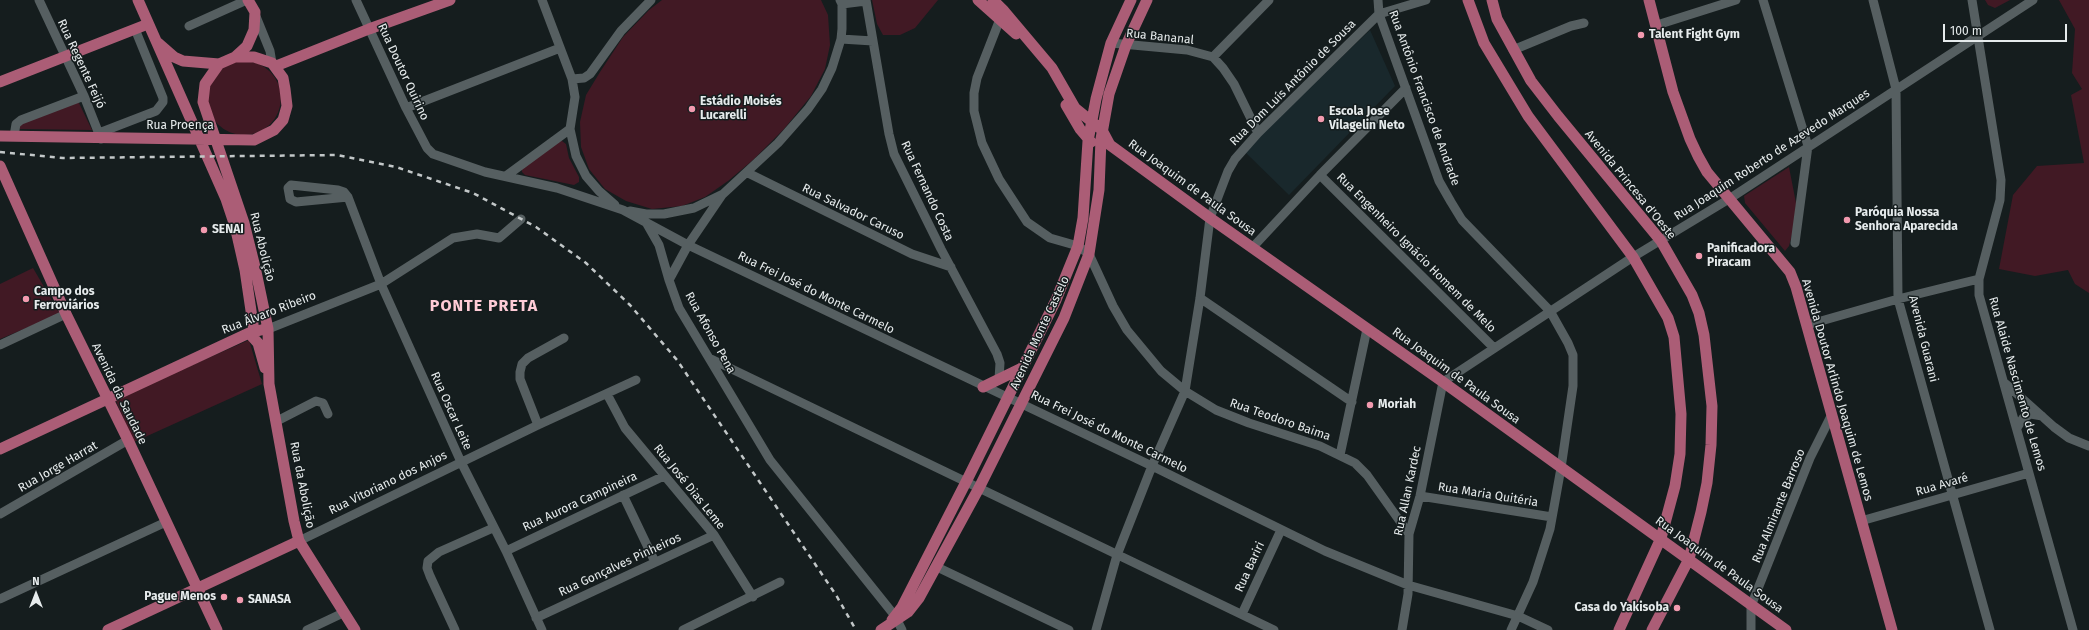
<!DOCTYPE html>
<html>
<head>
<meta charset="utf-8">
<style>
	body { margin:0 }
	#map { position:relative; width:2089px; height:630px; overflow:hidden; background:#151d1e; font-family:"Fira Sans",sans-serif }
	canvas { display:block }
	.north { position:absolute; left:16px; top:574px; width:40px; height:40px; -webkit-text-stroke:3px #151d1e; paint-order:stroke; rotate:0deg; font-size:11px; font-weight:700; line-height:16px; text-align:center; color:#e6ebec }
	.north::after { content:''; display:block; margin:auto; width:14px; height:18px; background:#e6ebec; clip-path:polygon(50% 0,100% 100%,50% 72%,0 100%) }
	.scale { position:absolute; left:1943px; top:24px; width:124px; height:18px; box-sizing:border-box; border:2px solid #e6ebec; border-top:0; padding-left:5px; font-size:12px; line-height:14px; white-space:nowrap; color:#e6ebec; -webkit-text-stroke:3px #151d1e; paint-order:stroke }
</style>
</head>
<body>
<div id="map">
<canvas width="2089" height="630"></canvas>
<div class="north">N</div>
<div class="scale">100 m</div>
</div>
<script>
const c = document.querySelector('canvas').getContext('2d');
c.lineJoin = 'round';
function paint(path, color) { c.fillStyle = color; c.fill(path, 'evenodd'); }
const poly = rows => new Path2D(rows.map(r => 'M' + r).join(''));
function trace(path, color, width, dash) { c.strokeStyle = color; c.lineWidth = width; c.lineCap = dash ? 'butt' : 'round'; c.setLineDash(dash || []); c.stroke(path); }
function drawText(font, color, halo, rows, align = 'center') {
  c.font = font + ' "Fira Sans",sans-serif'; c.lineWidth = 3; c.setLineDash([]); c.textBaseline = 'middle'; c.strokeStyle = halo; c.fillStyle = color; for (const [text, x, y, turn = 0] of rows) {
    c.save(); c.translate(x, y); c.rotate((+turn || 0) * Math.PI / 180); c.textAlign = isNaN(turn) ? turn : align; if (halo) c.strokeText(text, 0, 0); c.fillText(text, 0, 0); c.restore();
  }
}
paint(poly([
	[1370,30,1395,86,1289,195,1244,151]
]), '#19282c');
paint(poly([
	[662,0,821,0,828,15,830,45,825,69,811,96,784,129,753,160,728,181,705,197,682,206,652,209,626,201,605,189,589,169,581,147,580,122,586,95,600,72,623,37,649,10],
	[872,0,938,0,915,28,900,35,883,35,877,24],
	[1985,0,2010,0,1995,8,1988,5],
	[2059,0,2089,0,2089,293,2075,284,2068,270,2035,276,1999,269,2013,195,2037,166,2084,163,2071,95,2082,89,2072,73,2075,29],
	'207 98a37 37 0 1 1 74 0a37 37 0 1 1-74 0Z',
	[78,101,92,130,20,129,18,124],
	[557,141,562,141,566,144,569,158,579,177,579,182,574,185,525,175,522,172,522,167],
	[1789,167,1796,203,1795,223,1789,246,1785,251,1745,203,1744,196],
	[33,268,60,314,0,339,0,284],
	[249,340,262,384,134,442,115,399]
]), '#411924');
trace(poly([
	[39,0,84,96,101,139],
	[356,0,406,108,427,148,433,154,485,172,557,188,623,210,688,245,1152,466,1325,551,1408,585,1518,616,1548,630],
	[542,0,572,79,575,97,570,129,576,156,586,176,599,191,615,205],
	[866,0,889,134,894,154,941,249,997,354,1000,363,999,379],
	[1378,0,1379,14,1439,181,1451,202,1462,220,1550,311,1568,343,1573,355,1573,386,1561,468,1550,529,1533,582,1511,630],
	[1763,0,1808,146,1795,243],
	[1873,0,1896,89,1898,299,1990,630],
	[1972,0,2001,180,2000,200,1979,279,1979,295,2073,630],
	[842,4,866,1],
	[255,14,270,51,272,63],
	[1002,14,977,78,974,93,974,111,982,143,999,179,1027,222,1050,238,1078,246,1089,254,1113,306,1127,330,1161,371,1185,391,1216,410,1249,423,1320,446,1355,463,1367,475,1409,534],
	[1657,25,1736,0],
	[189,26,247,0],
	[841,39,873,41],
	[1111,43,1187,50,1213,57,1223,68,1234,84,1258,133],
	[1513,50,1571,26,1584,23],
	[1213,57,1269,0],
	[572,79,584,78,590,74,621,31,651,0],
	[406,108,560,48],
	[99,133,156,111,163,102,163,98,135,29],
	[14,136,16,124,21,120,84,96],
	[748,173,912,254,951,267],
	[1320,175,1494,348],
	[506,176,570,129],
	[348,197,296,202,290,199,288,188,291,185,338,190,344,192,348,197,381,284,461,462,506,551,542,630],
	[630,211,646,214,664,214,694,208,723,194,778,143,808,109,822,89,832,68,841,39,842,29,842,4,840,0],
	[647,224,659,245,669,280,679,308,770,460,895,616,902,630],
	[1252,248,1320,175,1406,88],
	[669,280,688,245,722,195],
	[1200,298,1352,402],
	[1807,325,1898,299,1979,279],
	[268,329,381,284,453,238,477,234,499,238,521,219],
	[0,345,66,314],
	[711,359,1274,630],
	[2006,384,2054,427,2069,438,2089,446],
	[607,394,625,428,714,535,753,597],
	[277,421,316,401,323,403,328,414],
	[538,425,520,379,520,372,522,364,528,358,564,338],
	[2017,428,2023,418,2031,414,2042,416],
	[1340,455,1367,329],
	[623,495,655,562],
	[1420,496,1552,517],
	[0,514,128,440],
	[1861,521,2029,473],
	[299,541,538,425,636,380],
	[506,551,664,476],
	[937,567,1069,630],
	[0,599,166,522],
	[1242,614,1281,530],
	[536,618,714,535],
	[307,630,343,613],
	[455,630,430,576,427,568,428,561,439,552,493,528],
	[683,630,780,582],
	[1096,630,1117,555,1152,466,1185,391,1200,298,1210,218,1228,171,1235,159,1258,133,1379,14,1426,0],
	[1402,630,1408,594,1409,534,1420,496,1443,382,1633,257,1729,199,2033,0],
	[1751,630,1751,606,1810,458,1831,416]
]), '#565f61', 9);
trace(poly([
	[138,0,226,199,235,226,245,270,254,331],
	[978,0,1016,34],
	[993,0,1004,11,1052,68,1075,108,1102,130,1110,145,1210,218,1443,382,1786,630],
	[1468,0,1484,43,1528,116,1633,257,1668,318,1674,337,1681,414,1680,454,1675,486,1661,538,1619,630],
	[1492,0,1497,19,1531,81,1558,116,1661,241,1692,295,1699,313,1704,335,1712,406,1711,445,1707,483,1701,512,1689,559,1652,630],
	[1649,0,1673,92,1690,139,1698,156,1707,172,1790,272,1796,287,1892,630],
	[158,43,174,57,183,61,219,64,235,57,247,46,254,30,255,12,248,0],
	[219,64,205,84,203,102,244,223,255,267,268,329,269,384,294,521,299,541,355,630],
	[276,66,369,29,450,0],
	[0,82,148,24],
	[1066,105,1080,129,1091,142],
	[0,136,254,140,274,130,283,120,287,106,285,89,283,78,272,63,254,57,235,57],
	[0,166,66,314,128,440,217,630],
	[249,333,258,343,265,368],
	[983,387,1022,368],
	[0,449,249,333,261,330],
	[892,620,902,607,966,482,1056,300,1078,246,1083,218,1088,141,1096,99,1111,43,1131,0],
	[108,630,299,541],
	[881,630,908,612,919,598,979,488,1064,318,1089,254,1099,190,1101,139,1109,94,1126,45,1147,0]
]), '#ab5d76', 11);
trace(poly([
	[0,152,63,158,337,155,396,167,473,193,536,227,586,263,630,305,677,360,836,595,856,630]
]), '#c2c7c8', 2.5, [5, 5]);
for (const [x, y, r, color] of [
	[1641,35,4,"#f29aaf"],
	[692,109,4,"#f29aaf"],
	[1321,119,4,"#f29aaf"],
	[1847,220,4,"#f29aaf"],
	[204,230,4,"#f29aaf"],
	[1699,256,4,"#f29aaf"],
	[26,299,4,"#f29aaf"],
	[1370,405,4,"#f29aaf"],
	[224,597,4,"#f29aaf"],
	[240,600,4,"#f29aaf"],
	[1677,608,4,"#f29aaf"]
]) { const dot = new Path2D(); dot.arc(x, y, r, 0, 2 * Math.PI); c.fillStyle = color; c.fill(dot); trace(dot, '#151d1e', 1.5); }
drawText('bold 12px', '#e6ebec', '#151d1e', [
	["Talent Fight Gym",1649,35],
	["Estádio Moisés",700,102],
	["Lucarelli",700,116],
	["Escola Jose",1329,112],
	["Vilagelin Neto",1329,126],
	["Paróquia Nossa",1855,213],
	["Senhora Aparecida",1855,227],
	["SENAI",212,230],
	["Panificadora",1707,249],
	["Piracam",1707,263],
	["Campo dos",34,292],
	["Ferroviários",34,306],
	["Moriah",1378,405],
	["Pague Menos",216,597,"right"],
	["SANASA",248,600],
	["Casa do Yakisoba",1669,608,"right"]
], 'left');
drawText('12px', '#e6ebec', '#151d1e', [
	["Rua Bananal",1160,37,6],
	["Rua Regente Feijó",81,64,65],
	["Rua Doutor Quirino",403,72,65],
	["Rua Dom Luís Antônio de Sousa",1293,83,-45],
	["Rua Antônio Francisco de Andrade",1424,98,70],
	["Rua Proença",180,126],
	["Rua Joaquim Roberto de Azevedo Marques",1772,155,-33],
	["Avenida Princesa d'Oeste",1630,185,51],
	["Rua Joaquim de Paula Sousa",1192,188,36],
	["Rua Fernando Costa",927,191,65],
	["Rua Salvador Caruso",853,212,26],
	["Rua Abolição",262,247,76],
	["Rua Engenheiro Ignácio Homem de Melo",1416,253,45],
	["Rua Frei José do Monte Carmelo",816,293,26],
	["Rua Álvaro Ribeiro",269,313,-21],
	["Rua Afonso Pena",710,333,61],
	["Avenida Monte Castelo",1040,333,-65],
	["Avenida Guarani",1923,339,76],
	["Rua Joaquim de Paula Sousa",1456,376,36],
	["Rua Alaide Nascimento de Lemos",2017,384,74],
	["Avenida Doutor Arlindo Joaquim de Lemos",1837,390,74],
	["Avenida da Saudade",119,394,64],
	["Rua Oscar Leite",451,411,66],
	["Rua Teodoro Baima",1280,420,19],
	["Rua Frei José do Monte Carmelo",1109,432,26],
	["Rua Jorge Harrat",58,467,-30],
	["Rua Vitoriano dos Anjos",388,483,-26],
	["Rua da Abolição",302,485,79],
	["Rua Avaré",1942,485,-16],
	["Rua José Dias Leme",689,487,51],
	["Rua Allan Kardec",1408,491,-78],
	["Rua Maria Quitéria",1488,495,9],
	["Rua Aurora Campineira",580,502,-25],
	["Rua Almirante Barroso",1779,506,-68],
	["Rua Gonçalves Pinheiros",620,565,-25],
	["Rua Joaquim de Paula Sousa",1719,565,36],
	["Rua Bariri",1250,567,-65]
]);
c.letterSpacing = '1px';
drawText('bold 16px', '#fecbd6', '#151d1e', [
	["PONTE PRETA",484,307]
]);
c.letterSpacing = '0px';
</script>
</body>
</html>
